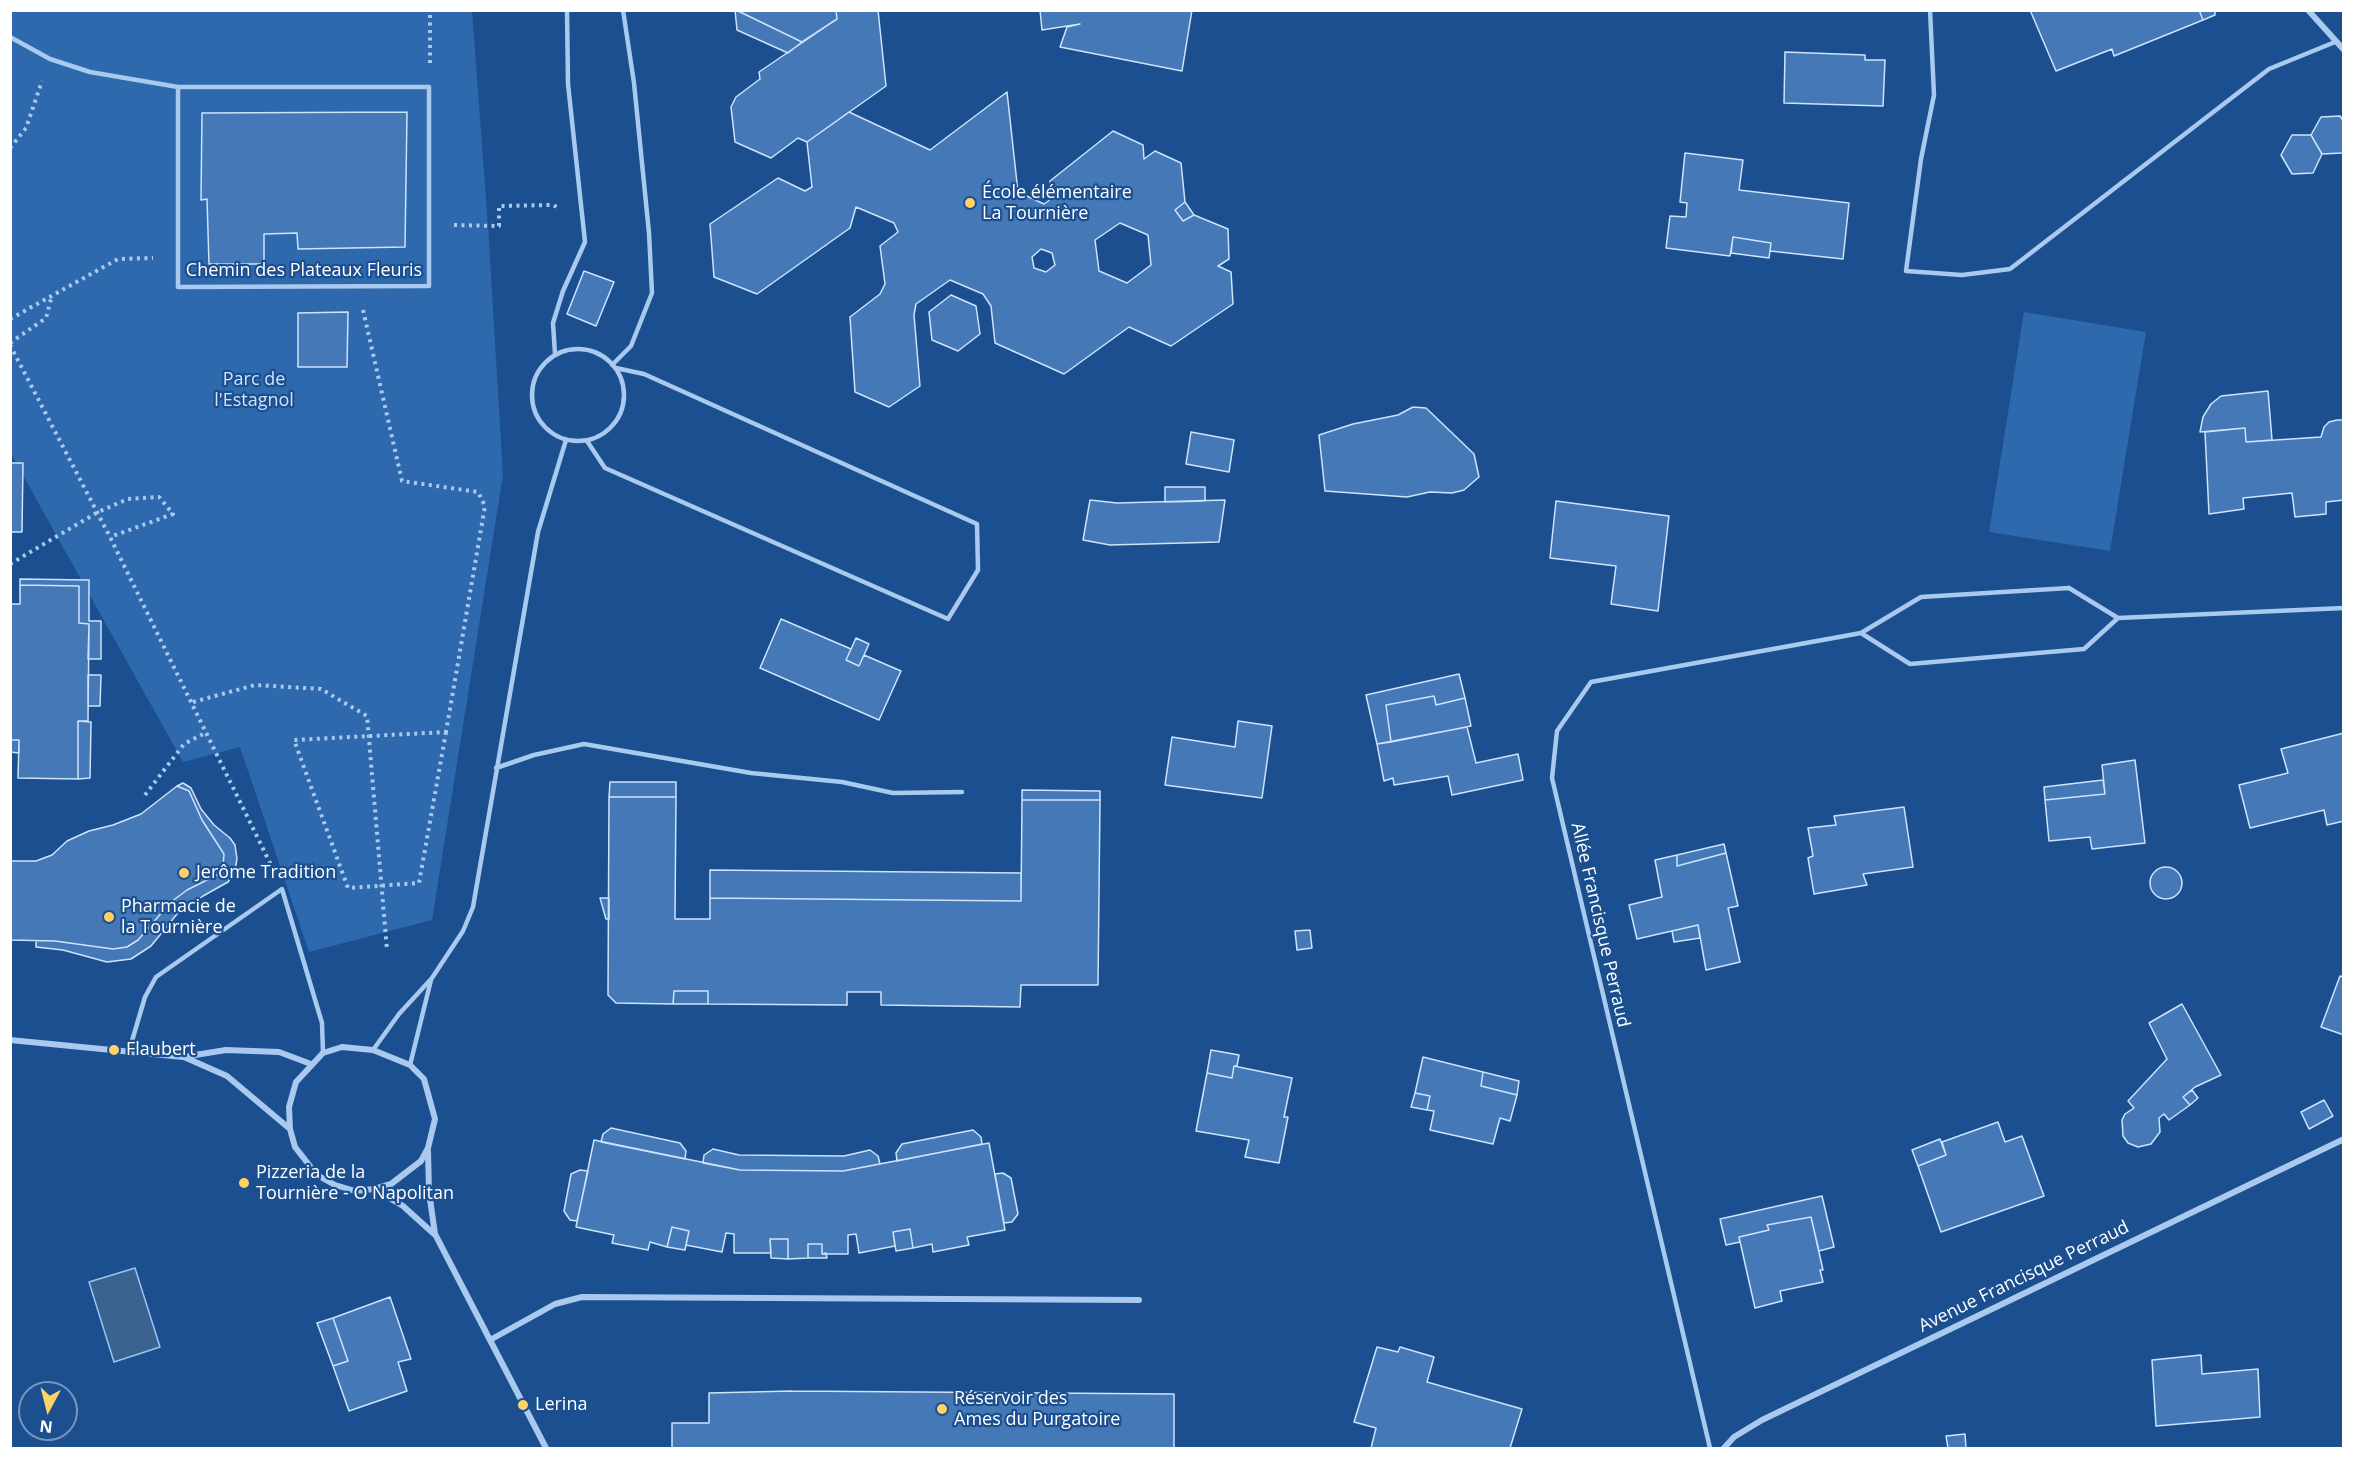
<!DOCTYPE html>
<html>
<head>
<meta charset="utf-8">
<style>
	body { margin:0 }
	#map { position:relative; width:2354px; height:1459px; overflow:hidden; background:#1b4f8f; font-family:"Open Sans",sans-serif }
	canvas { display:block }
	.frame { position:absolute; inset:0; border:12px solid #fff; pointer-events:none }
	.north { position:absolute; left:18px; top:1381px; width:60px; height:60px; box-sizing:border-box; background:#1b4f8f; border:2px solid #7695bc; border-radius:50%; rotate:187deg; font-size:16px; font-weight:700; line-height:24px; text-align:center; color:#fff }
	.north::after { content:''; display:block; margin:auto; width:21px; height:27px; background:#ffd166; clip-path:polygon(50% 0,100% 100%,50% 72%,0 100%) }
</style>
</head>
<body>
<div id="map">
<canvas width="2354" height="1459"></canvas>
<div class="frame"></div>
<div class="north">N</div>
</div>
<script>
const c = document.querySelector('canvas').getContext('2d');
c.lineJoin = 'round';
function paint(path, color) { c.fillStyle = color; c.fill(path, 'evenodd'); }
const poly = rows => new Path2D(rows.map(r => 'M' + r).join(''));
function trace(path, color, width, dash) { c.strokeStyle = color; c.lineWidth = width; c.lineCap = dash ? 'butt' : 'round'; c.setLineDash(dash || []); c.stroke(path); }
function drawText(font, color, halo, rows, align = 'center') {
  c.font = font + ' "Open Sans",sans-serif'; c.lineWidth = 4.5; c.setLineDash([]); c.textBaseline = 'middle'; c.strokeStyle = halo; c.fillStyle = color; for (const [text, x, y, turn = 0] of rows) {
    c.save(); c.translate(x, y); c.rotate((+turn || 0) * Math.PI / 180); c.textAlign = isNaN(turn) ? turn : align; if (halo) c.strokeText(text, 0, 0); c.fillText(text, 0, 0); c.restore();
  }
}
paint(poly([
	[11,11,472,11,488,226,503,475,432,920,309,952,240,747,183,762,11,454],
	[2024,312,2146,332,2110,551,1989,532]
]), '#2e69ad');
const water = poly([
	[135,1268,160,1347,114,1362,89,1282,135,1268]
]);
paint(water, '#3c6290');
trace(water, '#9cc4f0', 1.5);
const building = poly([
	[735,10,736,10,802,42,788,53,737,30,735,10],
	[736,10,836,10,837,19,802,42,736,10],
	[836,10,878,10,886,86,807,142,798,138,771,158,735,142,731,107,736,97,760,79,759,72,837,19,836,10],
	[1040,10,1192,10,1182,71,1060,47,1067,27,1080,24,1042,30,1040,10],
	[2030,10,2199,10,2203,20,2114,56,2112,49,2056,71,2030,10],
	[2199,10,2215,10,2215,15,2203,20,2199,10],
	[1785,52,1865,55,1865,60,1885,60,1883,106,1784,103,1785,52],
	[1007,92,1018,192,1044,204,1051,199,1050,181,1113,131,1143,145,1144,159,1155,151,1181,163,1185,202,1175,210,1183,221,1194,215,1228,229,1229,259,1218,266,1231,272,1233,304,1171,346,1129,327,1064,374,995,343,991,306,983,294,950,280,916,304,914,315,920,386,889,407,855,392,850,317,880,294,885,284,880,246,898,232,894,223,856,207,850,228,757,294,714,277,710,224,778,178,805,191,812,187,807,142,849,112,930,150,1007,92],
	[1120,223,1148,235,1151,265,1127,283,1099,271,1095,240,1120,223],
	[1041,249,1052,253,1055,265,1046,272,1034,268,1032,257,1041,249],
	[407,112,405,247,298,249,297,233,264,234,264,264,209,264,207,199,201,200,202,113,407,112],
	[2340,116,2344,122,2344,149,2342,153,2322,154,2311,135,2321,117,2340,116],
	[2292,135,2311,135,2322,154,2313,173,2292,174,2281,155,2292,135],
	[1685,153,1743,160,1739,190,1849,203,1843,259,1770,251,1771,243,1733,237,1730,256,1666,248,1670,216,1686,217,1687,203,1680,202,1685,153],
	[1185,202,1194,215,1183,221,1175,210,1185,202],
	[1733,237,1771,243,1769,258,1731,253,1733,237],
	[584,271,614,282,596,326,567,314,584,271],
	[951,295,976,306,980,334,958,351,932,340,929,312,951,295],
	[348,312,347,367,298,367,298,313,348,312],
	[2268,391,2272,440,2246,442,2245,428,2200,432,2203,417,2211,404,2221,396,2268,391],
	[1413,407,1426,408,1474,454,1479,477,1464,490,1452,493,1430,492,1407,497,1325,491,1319,435,1353,424,1398,415,1413,407],
	[2337,420,2344,420,2344,500,2326,502,2326,514,2295,517,2292,493,2243,498,2244,509,2209,514,2205,432,2245,428,2246,442,2321,437,2324,427,2329,422,2337,420],
	[1191,432,1234,440,1229,472,1186,464,1191,432],
	[10,463,23,463,22,532,10,532,10,463],
	[1165,487,1205,487,1205,501,1165,502,1165,487],
	[1090,500,1117,503,1225,500,1219,542,1110,545,1083,540,1090,500],
	[1556,501,1669,516,1658,611,1611,604,1616,566,1550,558,1556,501],
	[20,579,89,580,89,621,101,621,101,659,88,659,89,624,79,623,79,586,20,585,20,579],
	[20,585,79,586,79,623,89,624,88,721,78,721,78,779,18,778,19,740,10,740,10,604,20,604,20,585],
	[781,619,851,649,846,660,859,666,864,655,901,671,879,720,760,668,781,619],
	[856,638,869,644,859,666,846,660,856,638],
	[1459,674,1465,698,1436,705,1434,696,1386,705,1391,742,1377,744,1366,695,1459,674],
	[88,675,101,675,100,706,88,706,88,675],
	[1434,696,1436,705,1465,698,1471,726,1391,742,1386,705,1434,696],
	[78,721,91,722,90,778,78,779,78,721],
	[1238,721,1272,726,1262,798,1165,785,1172,737,1235,747,1238,721],
	[1467,727,1476,763,1518,754,1523,780,1452,795,1448,776,1394,785,1393,778,1384,781,1377,744,1467,727],
	[2344,733,2344,821,2327,825,2324,810,2250,828,2239,785,2288,773,2281,749,2344,733],
	[10,740,19,740,19,753,10,752,10,740],
	[2135,760,2145,843,2092,849,2090,837,2049,841,2045,800,2105,794,2102,765,2135,760],
	[2103,780,2105,794,2045,800,2044,787,2103,780],
	[610,782,676,782,676,797,609,797,610,782],
	[183,783,191,788,201,809,214,825,230,838,235,845,237,859,235,870,228,882,203,896,177,914,151,946,131,959,107,962,63,950,36,947,36,941,55,941,113,949,127,947,138,940,171,902,187,890,217,875,223,866,224,854,202,820,189,791,177,786,183,783],
	[177,786,189,791,202,820,224,854,223,866,217,875,187,890,171,902,138,940,127,947,113,949,55,941,10,940,10,861,36,861,52,855,67,841,89,831,113,825,141,814,177,786],
	[1022,790,1100,791,1100,800,1022,800,1022,790],
	[609,797,676,797,675,919,710,919,710,898,1021,901,1022,800,1100,800,1098,985,1021,985,1020,1007,881,1005,881,992,847,992,847,1005,708,1004,708,991,674,991,673,1004,616,1003,608,995,609,797],
	[1904,807,1913,867,1863,874,1867,885,1814,894,1808,858,1813,856,1808,828,1836,825,1834,816,1904,807],
	[1724,844,1726,853,1677,866,1677,855,1724,844],
	[1726,853,1738,906,1728,908,1740,962,1706,970,1698,925,1637,939,1629,905,1662,897,1655,860,1677,855,1677,866,1726,853],
	'2150 883a16 16 0 1 1 32 0a16 16 0 1 1-32 0Z',
	[710,870,1021,873,1021,901,710,898,710,870],
	[600,898,609,898,609,919,606,919,600,898],
	[1698,925,1700,938,1674,942,1672,931,1698,925],
	[1310,930,1312,948,1297,950,1295,931,1310,930],
	[2340,976,2344,977,2344,1035,2321,1027,2340,976],
	[674,991,708,991,708,1004,673,1004,674,991],
	[2182,1004,2221,1075,2195,1087,2183,1097,2190,1105,2169,1120,2164,1114,2159,1118,2160,1132,2151,1144,2138,1147,2128,1143,2123,1136,2122,1120,2125,1114,2134,1108,2128,1101,2167,1059,2149,1023,2182,1004],
	[1211,1050,1239,1055,1237,1066,1234,1066,1232,1078,1207,1073,1211,1050],
	[1423,1057,1483,1072,1481,1086,1517,1095,1510,1121,1500,1118,1493,1144,1430,1130,1434,1111,1427,1110,1430,1096,1415,1093,1423,1057],
	[1234,1066,1292,1078,1284,1117,1288,1117,1279,1163,1245,1157,1249,1140,1196,1131,1207,1073,1232,1078,1234,1066],
	[1483,1072,1519,1081,1517,1095,1481,1086,1483,1072],
	[2192,1090,2198,1098,2190,1105,2183,1097,2192,1090],
	[1415,1093,1430,1096,1427,1110,1411,1107,1415,1093],
	[2324,1100,2333,1116,2309,1129,2301,1112,2324,1100],
	[1998,1122,2005,1142,2022,1136,2044,1196,1941,1232,1918,1166,1946,1155,1942,1142,1998,1122],
	[611,1128,680,1143,686,1151,685,1159,601,1142,603,1134,611,1128],
	[973,1130,981,1137,982,1144,897,1161,896,1153,902,1144,973,1130],
	[1940,1139,1946,1155,1918,1166,1912,1150,1940,1139],
	[594,1140,740,1170,843,1171,989,1143,1005,1230,967,1237,969,1245,933,1252,932,1244,913,1248,910,1229,893,1232,895,1246,859,1253,856,1234,848,1235,848,1254,822,1254,822,1244,808,1244,808,1258,788,1259,788,1239,770,1239,771,1253,734,1253,734,1234,726,1233,722,1252,686,1245,689,1231,672,1227,667,1247,650,1242,648,1250,612,1243,614,1235,576,1227,594,1140],
	[713,1149,739,1155,844,1156,870,1150,878,1156,880,1164,843,1171,740,1170,703,1163,704,1155,713,1149],
	[580,1170,588,1171,577,1221,570,1220,564,1211,571,1174,580,1170],
	[1003,1173,1011,1178,1018,1214,1012,1222,1004,1223,995,1174,1003,1173],
	[1822,1196,1834,1247,1819,1251,1811,1217,1767,1225,1769,1230,1739,1237,1740,1242,1726,1245,1720,1219,1822,1196],
	[1811,1217,1823,1270,1820,1270,1823,1282,1780,1291,1782,1301,1755,1308,1739,1237,1769,1230,1767,1225,1811,1217],
	[672,1227,689,1231,685,1250,667,1247,672,1227],
	[910,1229,913,1248,896,1251,893,1232,910,1229],
	[770,1239,788,1239,788,1259,771,1258,770,1239],
	[808,1244,822,1244,822,1254,826,1253,827,1258,808,1258,808,1244],
	[390,1297,411,1359,398,1362,407,1391,349,1411,333,1366,348,1361,333,1318,390,1297],
	[333,1318,348,1361,333,1366,317,1323,333,1318],
	[1377,1347,1398,1352,1400,1347,1434,1357,1427,1382,1522,1409,1510,1448,1371,1448,1376,1428,1354,1422,1377,1347],
	[2201,1355,2202,1374,2258,1369,2260,1417,2156,1426,2152,1360,2201,1355],
	[792,1391,1174,1394,1174,1448,672,1448,672,1423,709,1423,709,1393,792,1391],
	[1965,1434,1966,1448,1948,1448,1946,1436,1965,1434]
]);
paint(building, '#4478b7');
trace(building, '#cfe3fa', 1.5);
trace(poly([
	[430,63,430,10],
	[10,148,26,128,42,81],
	[454,225,499,226,499,206,553,205,557,207],
	[363,310,402,481,478,492,485,506,446,732],
	[10,319,118,259,153,258],
	[10,343,46,318,52,295],
	[10,345,110,537,272,867],
	[10,564,98,512,128,499,159,497,173,514,110,537],
	[193,702,255,685,321,689,367,716,387,950],
	[446,732,419,883,348,888,294,740,446,732],
	[145,795,184,744,207,732]
]), '#a9c9ee', 4, [3, 4.5]);
trace(poly([
	[1930,10,1934,95,1921,159,1906,271,1962,275,2010,269,2269,69,2335,42],
	[10,37,50,59,90,72,178,87,429,87,429,286,178,287,178,87],
	'532 395a46 46 0 1 1 92 0a46 46 0 1 1-92 0Z',
	[555,354,553,323,563,291,585,242,568,84,567,10],
	[612,365,631,346,652,293,649,233,634,83,623,10],
	[587,441,605,468,948,619,978,570,977,524,644,374,616,368],
	[2069,588,2118,618,2084,649,1910,664,1861,633,1921,597,2069,588],
	[2118,618,2344,608],
	[496,768,534,755,584,744,751,773,842,782,893,793,962,792],
	[373,1050,399,1014,432,978,463,931,473,907,538,532,566,440],
	[129,1051,145,997,156,977,282,889,322,1023,323,1053],
	[410,1065,431,980],
	[1710,1448,1552,778,1557,731,1591,682,1861,633]
]), '#a9c9ee', 4.5);
trace(poly([
	[2308,10,2344,50],
	[10,1040,183,1057,226,1050,279,1052,311,1064],
	[342,1047,373,1050,410,1065,424,1079,435,1119,428,1148,421,1161,391,1184,374,1189,355,1191,335,1185,317,1175,295,1147,290,1129,289,1107,296,1082,323,1053,342,1047],
	[184,1057,227,1076,290,1129],
	[428,1150,429,1192,435,1234,546,1448],
	[374,1189,403,1206,434,1234],
	[490,1340,555,1304,582,1297,1139,1300],
	[1724,1448,1734,1437,1762,1420,2344,1139]
]), '#a9c9ee', 6);
for (const [x, y, r, color] of [
	[970,203,6,"#ffd166"],
	[184,873,6,"#ffd166"],
	[109,917,6,"#ffd166"],
	[114,1050,6,"#ffd166"],
	[244,1183,6,"#ffd166"],
	[523,1405,6,"#ffd166"],
	[942,1409,6,"#ffd166"]
]) { const dot = new Path2D(); dot.arc(x, y, r, 0, 2 * Math.PI); c.fillStyle = color; c.fill(dot); trace(dot, '#1b4f8f', 2); }
drawText('18px', '#fff', '#1b4f8f', [
	["École élémentaire",982,193],
	["La Tournière",982,214],
	["Jerôme Tradition",196,873],
	["Pharmacie de",121,907],
	["la Tournière",121,928],
	["Flaubert",126,1050],
	["Pizzeria de la",256,1173],
	["Tournière - O Napolitan",256,1194],
	["Réservoir des",954,1399],
	["Ames du Purgatoire",954,1420],
	["Lerina",535,1405]
], 'left');
drawText('18px', '#fff', '#1b4f8f', [
	["Chemin des Plateaux Fleuris",304,271],
	["Allée Francisque Perraud",1600,925,77],
	["Avenue Francisque Perraud",2024,1277,-26]
]);
drawText('18px', '#cfe3fa', '#1b4f8f', [
	["Parc de",254,380],
	["l'Estagnol",254,401]
]);
</script>
</body>
</html>
